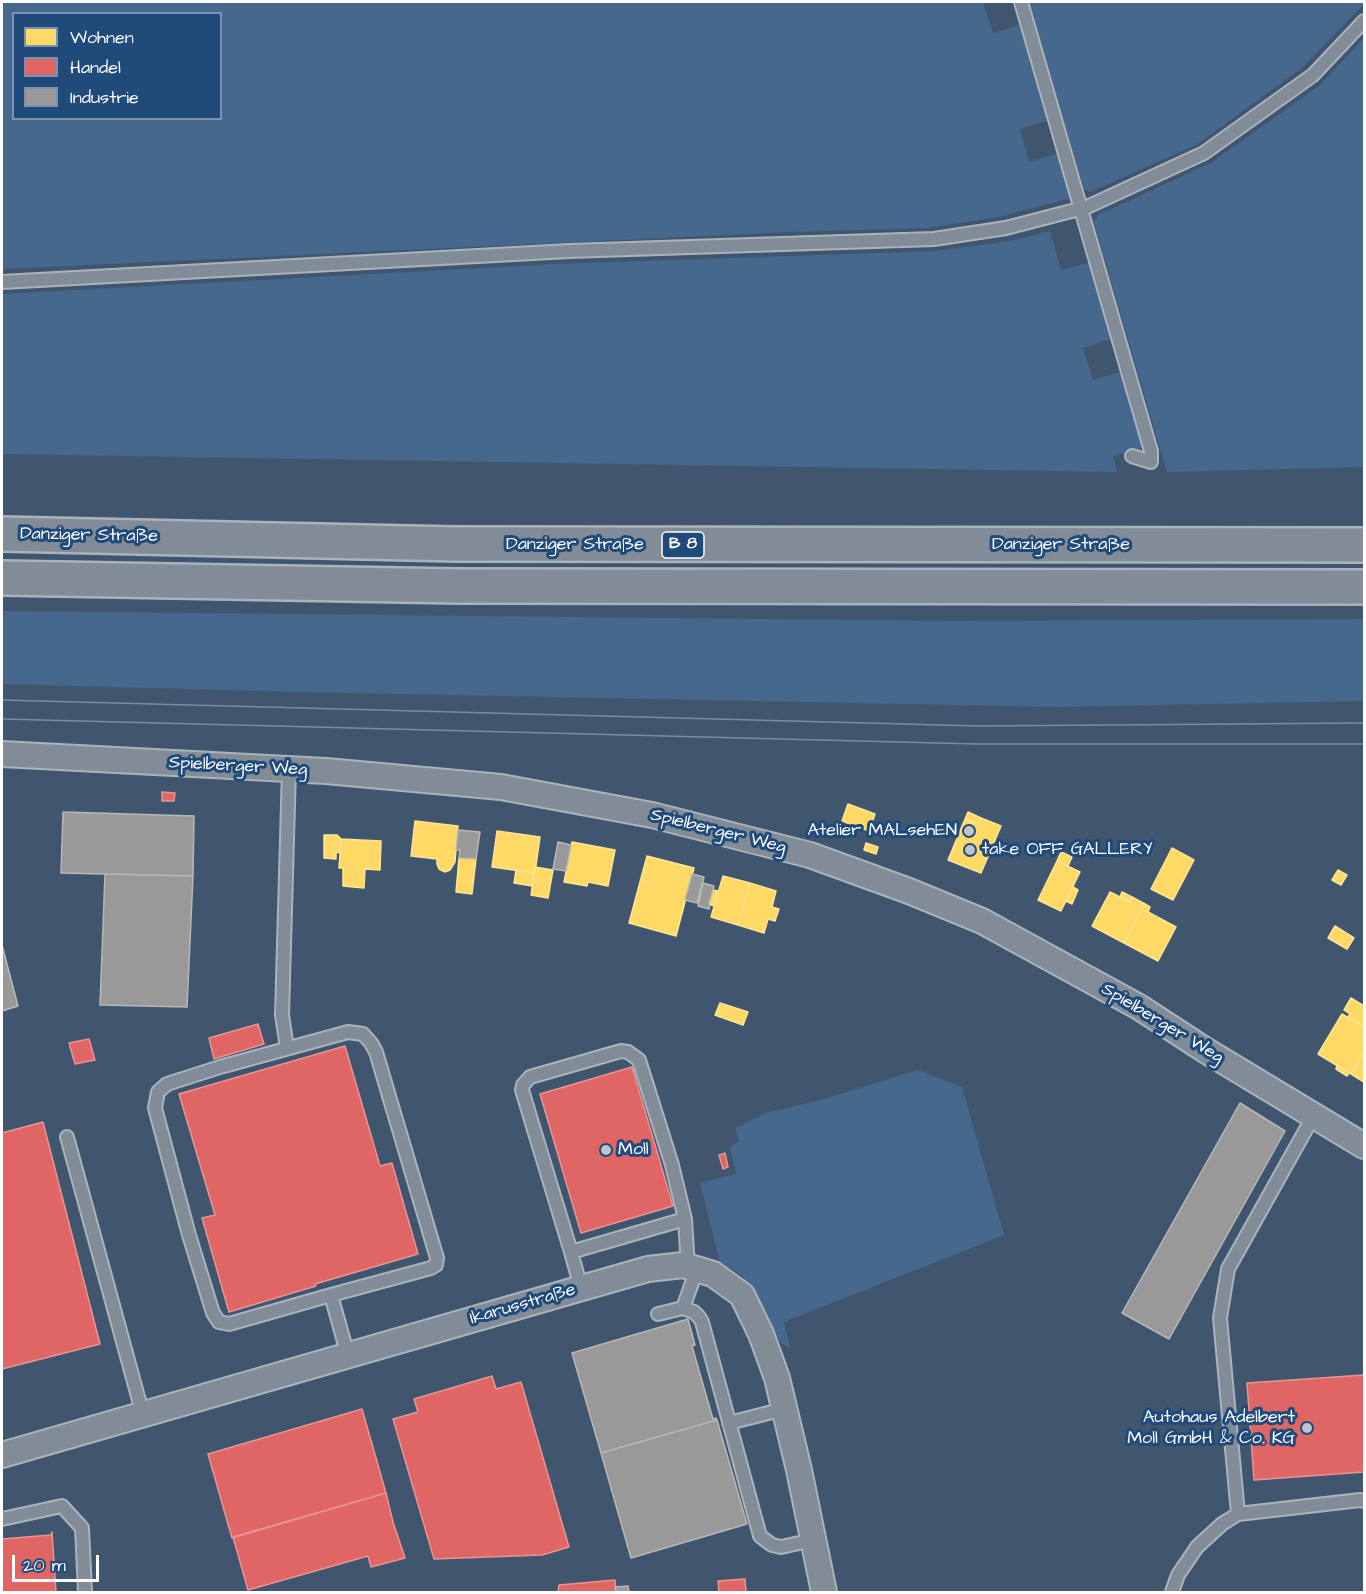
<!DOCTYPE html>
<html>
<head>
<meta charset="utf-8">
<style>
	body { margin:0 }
	#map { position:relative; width:1366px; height:1594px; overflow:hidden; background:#40566e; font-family:"Architects Daughter",sans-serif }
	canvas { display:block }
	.frame { position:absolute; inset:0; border:3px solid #fff; pointer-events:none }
	.legend { position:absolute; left:12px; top:12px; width:210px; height:108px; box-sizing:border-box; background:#1f4a7a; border:2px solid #7992af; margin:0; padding:8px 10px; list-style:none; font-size:18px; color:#fff }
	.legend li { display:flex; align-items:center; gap:12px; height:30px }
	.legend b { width:30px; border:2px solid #7992af }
	.scale { position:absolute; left:12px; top:1555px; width:87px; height:27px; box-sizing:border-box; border:3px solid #fff; border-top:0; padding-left:8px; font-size:18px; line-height:21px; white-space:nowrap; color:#fff; -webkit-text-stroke:4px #1f4a7a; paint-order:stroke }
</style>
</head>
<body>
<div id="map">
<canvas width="1366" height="1594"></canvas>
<div class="frame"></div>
<ul class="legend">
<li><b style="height:16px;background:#ffd966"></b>Wohnen</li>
<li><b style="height:16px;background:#e06666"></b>Handel</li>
<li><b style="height:16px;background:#999"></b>Industrie</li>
</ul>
<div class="scale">20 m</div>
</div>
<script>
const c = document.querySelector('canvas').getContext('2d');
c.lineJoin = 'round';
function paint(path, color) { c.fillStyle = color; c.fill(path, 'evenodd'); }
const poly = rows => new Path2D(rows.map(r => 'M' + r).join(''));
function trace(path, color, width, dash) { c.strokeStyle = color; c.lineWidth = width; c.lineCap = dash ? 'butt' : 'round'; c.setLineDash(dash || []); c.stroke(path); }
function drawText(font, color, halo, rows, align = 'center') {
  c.font = font + ' "Architects Daughter",sans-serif'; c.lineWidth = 6; c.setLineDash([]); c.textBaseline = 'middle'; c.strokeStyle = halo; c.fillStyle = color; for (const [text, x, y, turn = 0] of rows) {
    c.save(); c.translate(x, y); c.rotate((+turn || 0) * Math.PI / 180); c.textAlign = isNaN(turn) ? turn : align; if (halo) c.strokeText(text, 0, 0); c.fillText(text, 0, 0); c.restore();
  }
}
paint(poly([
	[2,2,990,2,983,4,993,33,1019,25,1049,120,1020,129,1029,162,1059,153,1072,198,998,217,929,228,791,232,2,269],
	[14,14,220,14,220,118,14,118],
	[1029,2,1364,2,1364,4,1302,68,1196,145,1090,192,1084,189],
	[1364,38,1364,467,1167,472,1094,223,1098,215,1211,163,1320,85],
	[1050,231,1061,270,1092,262,1116,337,1083,348,1093,380,1124,371,1146,447,1113,456,1117,472,2,454,2,294,556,264,935,251,1010,241],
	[2,611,953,621,1364,619,1364,701,1057,707,300,692,2,684],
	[918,1070,962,1087,1004,1235,784,1322,790,1348,781,1343,768,1322,757,1295,741,1275,720,1262,700,1183,736,1174,730,1147,739,1141,736,1128,766,1113,824,1099]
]), '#47688d');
const homes = poly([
	[848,804,875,814,869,831,842,821,848,804],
	[968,812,981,818,978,825,965,819,968,812],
	[981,818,1001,826,981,873,948,860,965,819,978,825,981,818],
	[415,821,458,826,455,862,450,870,445,872,439,869,437,864,437,859,411,856,415,821],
	[497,831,540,837,535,873,492,867,497,831],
	[324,835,337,835,341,839,340,852,336,853,336,859,324,858,324,835],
	[341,839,381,841,380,870,365,869,364,888,343,886,343,868,339,868,341,839],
	[572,842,615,850,608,886,588,882,587,886,564,882,572,842],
	[866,843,878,847,876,854,864,850,866,843],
	[1172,848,1194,860,1173,900,1151,889,1172,848],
	[1061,852,1072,857,1068,866,1057,861,1061,852],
	[647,856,694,868,676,936,629,923,647,856],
	[459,858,476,859,472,894,456,892,459,858],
	[1057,861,1080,872,1061,911,1038,900,1057,861],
	[535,867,553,870,548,898,531,895,535,867],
	[516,870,534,873,532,886,514,883,516,870],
	[1338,870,1347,875,1341,885,1332,880,1338,870],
	[723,876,750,883,738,925,711,917,723,876],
	[750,883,776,891,772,907,779,909,775,921,768,919,764,933,738,925,750,883],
	[1073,887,1078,890,1072,904,1066,901,1073,887],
	[713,890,718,891,714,906,709,904,713,890],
	[1110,892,1130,902,1132,897,1145,904,1124,943,1092,926,1110,892],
	[1122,892,1132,897,1130,902,1120,897,1122,892],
	[1145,904,1150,907,1148,912,1176,927,1158,961,1124,943,1145,904],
	[1335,926,1354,938,1347,949,1328,938,1335,926],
	[1351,998,1364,1006,1364,1027,1348,1017,1350,1014,1344,1010,1351,998],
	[720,1003,748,1012,743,1025,715,1015,720,1003],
	[1342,1014,1364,1027,1364,1052,1351,1074,1318,1054,1342,1014],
	[1364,1052,1364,1082,1351,1074,1364,1052],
	[1337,1065,1349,1073,1347,1076,1336,1069,1337,1065]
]);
paint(homes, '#ffd966');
trace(homes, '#ffe494', 1.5);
const shops = poly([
	[162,792,175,793,174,801,162,801,162,792],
	[258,1024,264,1044,214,1059,209,1038,258,1024],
	[89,1039,95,1060,75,1064,69,1043,89,1039],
	[345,1046,380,1166,392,1163,418,1254,315,1284,316,1286,229,1312,202,1218,215,1215,179,1094,345,1046],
	[632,1067,673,1206,581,1233,540,1094,632,1067],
	[43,1122,100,1344,2,1369,2,1133,43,1122],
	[725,1153,728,1167,723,1169,719,1155,725,1153],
	[1364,1375,1364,1472,1254,1480,1247,1383,1364,1375],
	[492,1376,496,1389,521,1382,569,1547,542,1555,434,1559,393,1419,418,1412,414,1399,492,1376],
	[362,1409,386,1493,232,1538,208,1454,362,1409],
	[386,1493,393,1522,405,1558,371,1567,368,1556,248,1590,233,1537,386,1493],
	[52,1532,56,1592,2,1592,2,1539,51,1535,52,1532],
	[745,1579,746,1592,719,1592,718,1581,745,1579],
	[615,1580,616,1592,558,1592,559,1585,615,1580]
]);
paint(shops, '#e06666');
trace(shops, '#e99494', 1.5);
const industry = poly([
	[63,812,194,816,193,876,61,873,63,812],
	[458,830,480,832,476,859,459,858,460,850,456,850,458,830],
	[558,842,571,845,566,871,553,869,558,842],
	[105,874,193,876,187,1007,100,1005,105,874],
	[692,874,704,877,697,903,685,900,692,874],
	[703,883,714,886,709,904,710,905,709,909,698,906,703,883],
	[2,945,18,1006,2,1011,2,945],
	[1240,1103,1285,1131,1169,1339,1122,1313,1240,1103],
	[688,1319,695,1345,692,1346,713,1419,716,1418,717,1420,601,1453,572,1353,688,1319],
	[717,1420,747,1524,631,1558,601,1453,717,1420],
	[628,1586,629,1592,616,1592,615,1587,628,1586]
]);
paint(industry, '#999');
trace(industry, '#b8b8b8', 1.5);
const service = poly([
	[1021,2,1151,451,1151,462,1132,456],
	[2,282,569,251,934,239,1006,228,1087,207,1204,153,1313,75,1364,21],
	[287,1048,282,1015,289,769],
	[67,1137,143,1415],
	[571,1252,522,1090,523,1085,530,1077,621,1051,628,1052,639,1060,672,1165,685,1219],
	[581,1288,571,1252,685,1219,688,1267],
	[331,1295,229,1324,219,1322,213,1313,189,1235,155,1108,158,1092,167,1084,220,1067,348,1032,363,1034,371,1043,376,1052,437,1258,436,1265,431,1268,331,1295,348,1356],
	[683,1308,697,1269],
	[658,1314,683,1308,694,1312,699,1317,702,1322,760,1536,772,1545,781,1547,813,1540],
	[729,1423,784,1409],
	[1238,1514,1220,1318,1228,1269,1314,1115],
	[2,1519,62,1506,82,1528,85,1592],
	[1172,1592,1178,1575,1197,1547,1222,1524,1238,1514,1360,1500,1364,1501]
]);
const minor = poly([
	[2,754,326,771,501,787,652,815,810,855,909,891,982,921,1139,1007,1205,1050,1364,1146],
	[2,1455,648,1269,683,1265,713,1274,742,1295,761,1334,777,1378,799,1470,824,1592]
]);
const primary = poly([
	[2,534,456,544,1364,545],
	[2,578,458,586,1364,587]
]);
trace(service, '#a9b3be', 16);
trace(minor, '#a9b3be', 28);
trace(primary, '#a9b3be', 38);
trace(service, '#818c97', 12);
trace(minor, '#818c97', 24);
trace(primary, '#818c97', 33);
trace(poly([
	[2,700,979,726,1364,723],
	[2,719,976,744,1364,744]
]), '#808a96', 1.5);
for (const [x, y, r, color] of [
	[969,831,6,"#bcc4cc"],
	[970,850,6,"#bcc4cc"],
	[606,1150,6,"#bcc4cc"],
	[1307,1428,6,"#bcc4cc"]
]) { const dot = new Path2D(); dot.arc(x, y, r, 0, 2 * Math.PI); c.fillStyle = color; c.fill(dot); trace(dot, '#1f4a7a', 2); }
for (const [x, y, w] of [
	[683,545,42]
]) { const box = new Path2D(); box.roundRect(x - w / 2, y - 13, w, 26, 4.5); c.fillStyle = '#1f4a7a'; c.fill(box); trace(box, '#fff', 1.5); }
drawText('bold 16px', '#fff', null, [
	["B 8",683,545]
]);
drawText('18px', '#fff', '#1f4a7a', [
	["Danziger Straße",89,536,1],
	["Danziger Straße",575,545],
	["Danziger Straße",1061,545],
	["Spielberger Weg",238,767,3],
	["Spielberger Weg",718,832,14],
	["Spielberger Weg",1162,1024,31],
	["Ikarusstraße",523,1305,-16]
]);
drawText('18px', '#fff', '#1f4a7a', [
	["Atelier MALsehEN",957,831],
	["take OFF GALLERY",982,850,"left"],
	["Moll",618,1150,"left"],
	["Autohaus Adelbert",1295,1418],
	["Moll GmbH & Co. KG",1295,1439]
], 'right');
</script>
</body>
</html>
